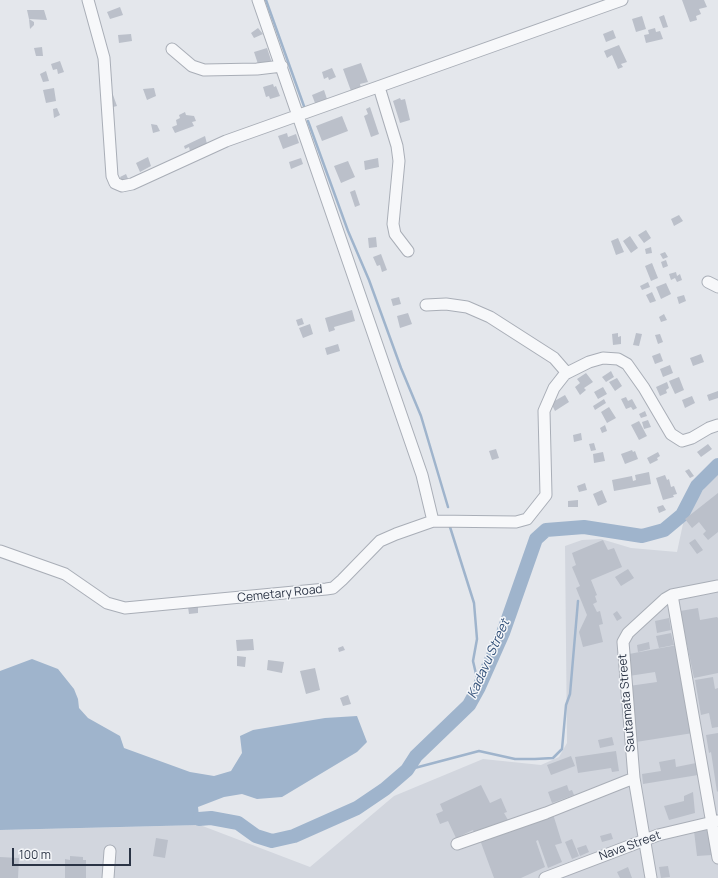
<!DOCTYPE html>
<html>
<head>
<meta charset="utf-8">
<style>
	body { margin:0 }
	#map { position:relative; width:718px; height:878px; overflow:hidden; background:#e4e7ec; font-family:Manrope,sans-serif }
	canvas { display:block }
	.scale { position:absolute; left:12px; top:848px; width:119px; height:18px; box-sizing:border-box; border:2px solid #2b3445; border-top:0; padding-left:5px; font-size:12px; line-height:14px; white-space:nowrap; color:#2b3445; -webkit-text-stroke:3px #f4f6f9; paint-order:stroke }
</style>
</head>
<body>
<div id="map">
<canvas width="718" height="878"></canvas>
<div class="scale">100 m</div>
</div>
<script>
const c = document.querySelector('canvas').getContext('2d');
c.lineJoin = 'round';
function paint(path, color) { c.fillStyle = color; c.fill(path, 'evenodd'); }
const poly = rows => new Path2D(rows.map(r => 'M' + r).join(''));
function trace(path, color, width, dash) { c.strokeStyle = color; c.lineWidth = width; c.lineCap = dash ? 'butt' : 'round'; c.setLineDash(dash || []); c.stroke(path); }
function drawText(font, color, halo, rows, align = 'center') {
  c.font = font + ' Manrope,sans-serif'; c.lineWidth = 3; c.setLineDash([]); c.textBaseline = 'middle'; c.strokeStyle = halo; c.fillStyle = color; for (const [text, x, y, turn = 0] of rows) {
    c.save(); c.translate(x, y); c.rotate((+turn || 0) * Math.PI / 180); c.textAlign = isNaN(turn) ? turn : align; if (halo) c.strokeText(text, 0, 0); c.fillText(text, 0, 0); c.restore();
  }
}
paint(poly([
	[718,473,718,878,0,878,0,830,200,825,310,867,394,796,483,759,541,765,559,757,567,743,565,546,582,540,601,539,631,548,677,552,684,519,707,484]
]), '#d2d6de');
paint(poly([
	[32,659,58,669,74,689,78,699,79,708,88,718,120,736,124,748,190,772,214,776,231,771,242,753,240,736,253,730,325,718,357,716,367,742,357,752,282,797,257,799,242,794,224,797,198,807,200,825,0,830,0,671]
]), '#9fb4cc');
trace(poly([
	[266,0,305,109],
	[308,121,348,231,369,280,401,368,421,416,448,507],
	[450,527,474,603,477,639,473,661,479,687],
	[407,770,479,751,515,759,535,759,553,758,562,749,566,705,570,694,578,601]
]), '#9fb4cc', 2.5);
trace(poly([
	[199,819,211,818,238,823,256,836,272,841,294,836,357,808,385,789,407,770,416,756,469,705,479,687,503,633,536,539,546,530,584,527,642,536,664,530,682,515,697,486,718,465]
]), '#9fb4cc', 14);
paint(poly([
	[682,0,704,0,707,7,699,9,701,14,696,16,697,20,690,22],
	[120,7,123,15,110,19,107,12],
	[27,10,44,10,47,20,29,19],
	[664,15,668,27,663,28,659,17],
	[642,16,646,29,636,32,632,19],
	[29,19,34,22,34,25,30,29],
	[258,28,263,34,254,38,251,33],
	[655,28,656,32,660,31,663,39,646,43,644,35,649,34,648,30],
	[613,30,616,38,606,42,603,34],
	[131,34,132,41,119,43,118,35],
	[619,45,627,62,621,64,623,67,618,69,612,55,607,58,604,51],
	[42,47,43,56,36,56,34,48],
	[267,48,272,63,266,65,265,62,258,64,254,52],
	[60,61,64,72,58,74,57,69,53,70,51,64],
	[361,63,368,82,360,84,361,88,351,91,343,69],
	[332,68,336,77,329,80,328,77,324,79,322,72],
	[46,71,49,81,43,82,40,74],
	[273,84,274,87,276,86,280,96,270,99,269,96,266,97,263,87],
	[54,88,56,101,46,103,43,90],
	[154,88,156,96,147,100,143,89],
	[324,90,327,99,315,103,312,95],
	[113,95,117,106,109,108,108,96],
	[400,98,401,100,405,99,410,120,400,123,393,101],
	[370,107,379,134,371,137,364,116,368,114,366,109],
	[57,108,60,115,54,118,53,109],
	[185,112,186,115,194,116,196,121,192,122,194,126,175,133,172,127,177,125,176,120,180,118,179,115],
	[342,116,348,131,322,141,316,126],
	[151,124,157,125,160,131,153,133],
	[287,133,288,137,296,134,299,143,283,149,278,136],
	[205,136,207,144,190,151,189,147,185,149,184,146],
	[148,157,151,166,140,172,136,163],
	[301,158,303,164,291,169,289,162],
	[378,158,379,167,365,170,364,161],
	[348,161,355,177,341,183,334,166],
	[126,174,129,181,123,184,120,177],
	[355,190,360,205,355,207,350,192],
	[679,215,683,221,674,226,671,219],
	[646,230,651,238,644,243,638,235],
	[630,236,638,248,631,253,623,241],
	[376,237,377,247,369,248,368,238],
	[618,238,624,252,616,255,611,241],
	[651,247,652,253,646,254,645,249],
	[665,252,668,257,663,259,660,254],
	[381,254,387,270,382,272,380,265,377,266,373,257],
	[666,260,668,266,663,268,661,262],
	[652,263,658,278,651,281,645,266],
	[676,272,677,276,680,274,682,280,677,282,675,278,671,280,669,274],
	[648,282,650,287,642,290,640,286],
	[666,283,671,294,661,299,656,287],
	[652,292,656,301,650,303,646,295],
	[684,295,686,301,679,304,677,297],
	[399,297,401,304,393,306,391,299],
	[352,310,355,321,334,327,335,330,329,332,325,318],
	[408,313,412,324,400,328,397,316],
	[664,314,667,320,661,322,659,317],
	[302,318,304,324,298,326,296,320],
	[310,324,313,334,303,338,299,328],
	[618,333,618,337,621,336,621,344,613,345,612,334],
	[636,333,642,334,639,346,633,345],
	[660,334,663,342,658,344,655,335],
	[338,344,340,351,327,355,325,348],
	[660,353,663,361,655,364,652,356],
	[701,354,704,362,693,366,690,358],
	[670,365,673,373,663,377,660,369],
	[611,371,614,377,606,382,602,377],
	[586,373,593,382,584,388,586,390,580,395,575,387,580,383,577,379],
	[679,377,684,390,675,394,669,381],
	[617,378,622,386,615,391,609,382],
	[667,382,669,388,666,390,667,393,660,396,656,387],
	[603,387,607,394,598,399,594,392],
	[718,391,718,398,709,401,707,395],
	[565,395,569,402,555,411,551,403],
	[692,396,695,403,685,408,682,400],
	[626,397,628,401,632,399,637,408,633,410,631,407,626,409,621,399],
	[604,399,606,403,595,410,593,406],
	[609,407,616,418,607,423,601,412],
	[645,411,647,416,641,418,639,414],
	[648,420,651,427,644,429,642,422],
	[639,421,647,436,639,440,631,425],
	[605,425,607,431,602,433,600,428],
	[581,433,582,440,574,442,573,435],
	[594,443,596,450,591,451,589,444],
	[708,444,712,449,701,457,697,452],
	[496,449,499,458,492,460,489,451],
	[632,450,633,452,635,451,638,459,625,464,621,454],
	[603,452,605,461,594,463,593,454],
	[658,452,660,456,657,458,658,460,650,464,647,458],
	[689,469,694,476,690,478,685,471],
	[649,472,651,484,614,491,612,480,632,476,633,481,636,480,635,475],
	[665,475,667,480,669,479,671,487,674,486,677,494,673,495,674,497,663,500,656,478],
	[585,483,587,490,579,492,577,486],
	[602,490,607,502,598,506,593,494],
	[718,493,718,532,708,540,703,534,706,531,699,522,692,528,685,519],
	[578,500,578,507,568,507,568,501],
	[663,505,666,510,659,513,657,507],
	[695,539,703,550,697,554,689,543],
	[603,540,608,550,614,548,622,567,591,580,597,595,595,596,597,602,593,604,597,612,600,611,603,624,599,625,603,642,583,647,579,632,587,615,576,588,580,586,572,567,576,565,572,553],
	[628,569,634,578,621,586,615,577],
	[198,606,198,613,189,614,188,607],
	[698,608,700,620,717,617,718,618,718,673,694,678,680,611],
	[617,611,622,618,617,621,613,614],
	[669,618,671,630,657,633,655,621],
	[671,633,674,645,659,648,656,636],
	[253,639,254,650,237,651,236,640],
	[649,642,650,649,638,652,637,645],
	[677,645,693,733,636,742,629,686,657,682,655,672,629,676,629,654],
	[343,646,345,650,339,652,338,648],
	[237,656,246,657,245,667,237,666],
	[268,660,284,662,282,673,267,670],
	[315,668,320,690,306,694,300,671],
	[713,677,715,689,718,688,718,727,712,728,709,713,701,715,695,680],
	[348,695,351,704,343,706,340,698],
	[718,733,718,791,717,792,711,752,709,753,706,735],
	[612,737,614,745,600,748,598,740],
	[616,751,619,771,612,772,611,768,578,773,575,757],
	[571,756,575,766,551,775,547,765],
	[675,759,676,767,696,763,698,775,643,784,642,774,661,771,659,762],
	[481,785,490,803,501,798,507,812,504,813,508,820,475,835,473,830,456,838,448,821,440,824,436,814,443,811,440,804],
	[567,785,569,791,572,790,574,795,552,803,548,792],
	[693,792,695,813,669,820,664,806,684,801,684,796],
	[553,814,562,843,555,845,562,862,548,868,538,840,536,841,545,867,521,878,494,878,480,840],
	[709,829,712,855,697,856,694,831],
	[611,833,613,839,602,842,600,836],
	[156,838,168,840,165,858,153,856],
	[572,839,579,856,572,859,565,842],
	[586,845,589,852,580,856,577,848],
	[70,856,83,857,83,860,86,860,86,878,65,878,65,859,70,860],
	[0,857,19,858,18,878,0,878],
	[668,866,670,877,661,878,659,867],
	[628,867,632,878,620,878,617,872]
]), '#bbc0ca');
const minor = poly([
	[88,0,104,58,112,176,115,183,122,186,132,184,226,141,622,0],
	[258,0,422,475,433,521],
	[172,49,192,66,204,70,257,69,282,66],
	[379,87,397,146,399,161,393,224,395,234,408,251],
	[708,282,718,287],
	[426,305,446,304,467,307,490,317,554,358,567,373],
	[0,551,65,574,107,603,125,608,326,589,333,588,342,580,380,541,396,534,433,521,516,522,527,519,546,495,544,411,554,388,565,374,589,362,603,358,618,359,627,364,644,388,671,434,682,441,692,438,709,428,718,425],
	[672,595,718,858],
	[457,844,546,813,634,778],
	[108,878,110,851],
	[545,878,658,835,717,821],
	[651,878,634,778,623,642,628,633,665,599,672,595,718,586]
]);
trace(minor, '#a9aeb7', 13);
trace(minor, '#f7f8fa', 11);
drawText('12px', '#2b3445', '#f4f6f9', [
	["Cemetary Road",280,594,-6],
	["Sautamata Street",627,703,-95],
	["Nava Street",630,846,-20]
]);
drawText('italic 13px', '#34527a', '#f4f6f9', [
	["Kadavu Street",489,659,-66]
]);
</script>
</body>
</html>
